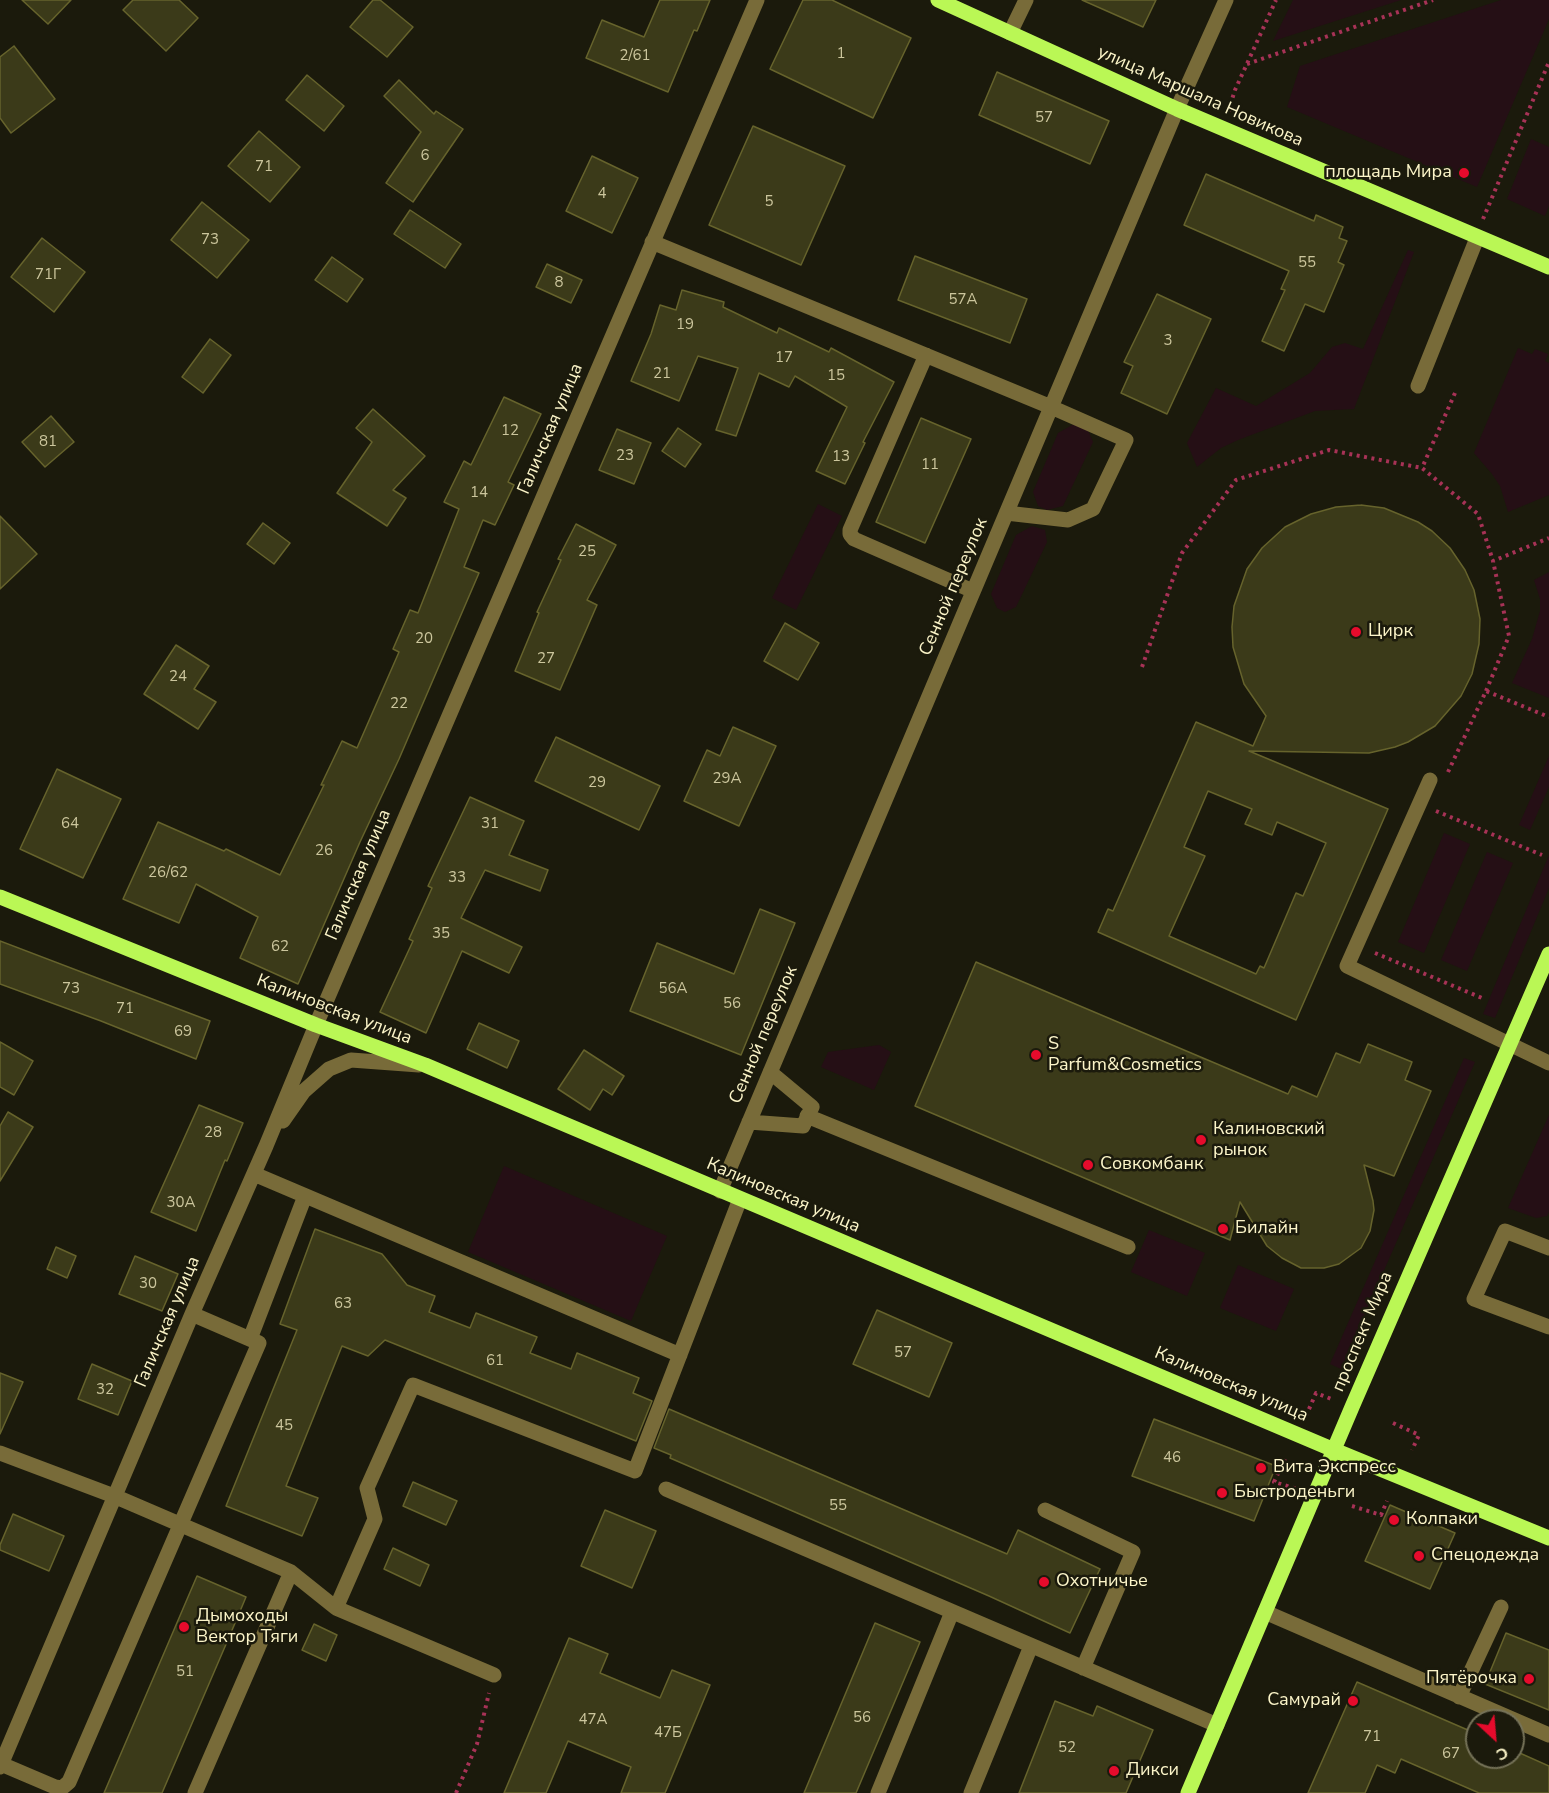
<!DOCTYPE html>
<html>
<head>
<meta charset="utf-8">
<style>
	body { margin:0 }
	#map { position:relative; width:1549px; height:1793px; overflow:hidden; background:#1b1a0c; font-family:"Nunito Sans",sans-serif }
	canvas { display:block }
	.north { position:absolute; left:1465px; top:1709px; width:60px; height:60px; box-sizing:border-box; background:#1b1a0c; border:2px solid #757258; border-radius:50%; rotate:154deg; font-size:16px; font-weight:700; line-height:24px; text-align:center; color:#fcf5c9 }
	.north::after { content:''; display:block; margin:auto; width:21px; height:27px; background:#e60b2c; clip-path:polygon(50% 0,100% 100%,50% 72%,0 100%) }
</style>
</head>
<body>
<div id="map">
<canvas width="1549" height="1793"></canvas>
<div class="north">С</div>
</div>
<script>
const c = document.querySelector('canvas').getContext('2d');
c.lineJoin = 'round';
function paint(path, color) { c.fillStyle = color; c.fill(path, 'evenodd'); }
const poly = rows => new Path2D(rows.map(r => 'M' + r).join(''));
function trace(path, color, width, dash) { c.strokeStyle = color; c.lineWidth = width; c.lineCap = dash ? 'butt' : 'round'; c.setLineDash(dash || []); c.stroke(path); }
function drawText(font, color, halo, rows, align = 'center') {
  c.font = font + ' "Nunito Sans",sans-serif'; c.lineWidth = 5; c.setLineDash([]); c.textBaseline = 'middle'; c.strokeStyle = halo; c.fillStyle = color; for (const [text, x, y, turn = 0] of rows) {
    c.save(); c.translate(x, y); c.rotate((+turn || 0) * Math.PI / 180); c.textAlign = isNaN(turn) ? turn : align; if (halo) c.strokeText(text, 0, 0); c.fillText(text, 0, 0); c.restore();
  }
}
paint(poly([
	[1293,0,1401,0,1273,41],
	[1501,0,1549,0,1549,19,1477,187,1287,107,1300,66],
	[1531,139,1549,147,1549,206,1545,216,1507,199],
	[1408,250,1414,252,1354,409,1315,411,1238,440,1221,448,1197,467,1187,443,1216,388,1256,406,1310,373,1332,347,1345,343,1363,349],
	[1518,348,1532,354,1535,349,1548,354,1545,361,1549,363,1549,495,1508,512,1500,486,1492,474,1474,453],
	[1074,424,1087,428,1093,442,1063,506,1047,510,1038,506,1033,492,1058,433],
	[818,504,842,516,796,610,772,598],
	[1032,526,1045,530,1047,542,1016,607,1005,612,997,608,991,594,1016,535],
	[1549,572,1549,698,1512,683,1532,639,1540,611,1540,599,1534,580],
	[1549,756,1549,787,1530,830,1519,825],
	[1444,833,1470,844,1424,953,1398,942],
	[1487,852,1513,863,1467,971,1441,960],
	[1549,855,1549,888,1495,1018,1483,1014],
	[879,1045,891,1052,874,1090,821,1067,828,1052],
	[1464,1058,1475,1062,1341,1369,1330,1364],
	[1549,1115,1549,1212,1547,1216,1536,1218,1508,1208],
	[504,1166,667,1236,631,1321,468,1252],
	[1149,1230,1205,1253,1187,1296,1131,1272],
	[1238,1265,1294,1289,1276,1331,1220,1308]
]), '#250f15');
const building = poly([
	[22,0,71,0,48,24,22,0],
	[133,0,179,0,198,18,166,51,123,10,133,0],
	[373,0,380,0,413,27,387,57,350,27,373,0],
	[660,0,710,0,697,31,694,30,668,92,586,58,602,20,644,37,660,0],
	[803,0,832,0,911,38,873,118,770,69,803,0],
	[1082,0,1156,0,1143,27,1082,0],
	[14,46,55,99,11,133,0,118,0,57,14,46],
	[997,72,1109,121,1090,164,979,115,997,72],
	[307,75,344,106,324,131,286,100,307,75],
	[399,80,434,114,436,111,463,129,413,202,386,183,421,132,384,96,399,80],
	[753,126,845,166,801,265,709,225,753,126],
	[259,131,300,167,270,202,228,166,259,131],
	[592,156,638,178,612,233,566,211,592,156],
	[1206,174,1314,221,1316,215,1343,227,1339,238,1347,241,1338,262,1344,265,1324,312,1305,304,1284,351,1262,341,1285,290,1281,289,1289,271,1184,225,1206,174],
	[202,202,249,240,217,278,171,240,202,202],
	[410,210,461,244,445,268,394,234,410,210],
	[42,238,85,272,54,312,11,277,42,238],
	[915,256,1027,299,1010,343,898,300,915,256],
	[332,257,363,279,347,302,315,280,332,257],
	[547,264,582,280,571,303,536,287,547,264],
	[682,290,724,302,723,307,777,333,779,328,829,352,831,348,894,382,863,442,865,443,845,484,816,471,847,407,795,376,789,387,759,373,736,436,716,430,738,368,698,356,679,401,631,381,651,334,660,305,676,310,682,290],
	[1157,294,1211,319,1167,414,1121,393,1133,366,1124,362,1157,294],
	[210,339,231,355,203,393,182,377,210,339],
	[504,397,541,414,508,482,514,485,495,525,483,520,464,567,479,573,399,759,360,842,298,984,240,958,258,917,196,884,179,923,123,899,158,822,224,851,226,849,280,875,324,785,321,785,342,741,357,748,399,652,393,649,410,610,418,613,459,509,444,502,464,461,471,465,504,397],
	[373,409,425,456,393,490,406,498,387,526,337,493,372,442,356,428,373,409],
	[51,416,74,442,45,467,22,442,51,416],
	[921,418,971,439,925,543,876,522,921,418],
	[678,428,701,444,685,467,662,451,678,428],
	[617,429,651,443,634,484,599,470,617,429],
	[1361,505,1384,508,1418,522,1432,531,1450,548,1465,570,1474,590,1480,619,1479,644,1472,674,1461,696,1435,726,1408,742,1395,747,1369,753,1249,751,1388,809,1296,1020,1098,932,1108,909,1113,911,1196,722,1253,746,1266,716,1244,684,1233,647,1232,627,1234,606,1247,569,1262,548,1285,527,1311,514,1336,507,1361,505],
	[1208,791,1252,809,1245,824,1272,835,1277,822,1326,843,1303,896,1296,893,1264,968,1260,966,1256,974,1169,936,1205,856,1184,847,1208,791],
	[0,516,37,554,0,589,0,516],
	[263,523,290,543,274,564,247,544,263,523],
	[576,524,616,545,587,600,597,605,560,690,515,671,539,613,537,612,561,560,558,559,576,524],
	[785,623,819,643,798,680,764,661,785,623],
	[176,645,209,666,194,689,216,702,198,729,144,694,176,645],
	[733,727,776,746,739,826,684,801,707,750,720,756,733,727],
	[556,737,660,786,639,830,535,781,556,737],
	[57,769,121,799,83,878,20,849,57,769],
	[470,797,524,821,509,855,548,870,540,891,485,870,461,918,522,947,509,973,462,951,426,1033,380,1012,413,941,409,939,432,888,428,886,470,797],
	[760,909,795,923,741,1055,630,1011,657,943,734,974,760,909],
	[0,941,210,1021,196,1059,101,1021,0,984,0,941],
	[976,962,1288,1094,1292,1086,1317,1097,1336,1053,1360,1063,1368,1044,1412,1062,1405,1080,1431,1091,1394,1176,1364,1165,1373,1201,1374,1210,1370,1231,1361,1248,1339,1264,1324,1268,1301,1268,1282,1258,1267,1246,1240,1202,1230,1240,915,1106,976,962],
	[479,1023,519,1041,507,1068,467,1049,479,1023],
	[0,1042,33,1061,14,1095,0,1087,0,1042],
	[584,1050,624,1076,612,1095,603,1089,590,1110,558,1089,584,1050],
	[199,1105,243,1123,227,1161,225,1160,196,1231,151,1212,199,1105],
	[8,1112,33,1127,0,1181,0,1126,8,1112],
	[315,1229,382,1254,407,1285,435,1296,429,1312,470,1328,476,1313,537,1337,530,1353,571,1369,577,1353,639,1378,633,1393,652,1401,636,1441,385,1340,368,1356,342,1346,286,1486,318,1498,302,1536,226,1506,297,1330,280,1324,315,1229],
	[56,1247,76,1256,67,1278,47,1269,56,1247],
	[135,1256,178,1274,162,1311,119,1294,135,1256],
	[877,1310,952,1343,929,1397,853,1364,877,1310],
	[92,1364,132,1381,118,1415,78,1399,92,1364],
	[0,1373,23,1382,0,1434,0,1373],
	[669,1409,1007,1554,1018,1530,1100,1569,1070,1633,989,1596,670,1458,671,1455,654,1448,669,1409],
	[1154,1419,1276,1466,1254,1521,1132,1476,1154,1419],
	[413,1482,457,1501,446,1525,403,1506,413,1482],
	[1390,1505,1455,1533,1430,1589,1365,1561,1390,1505],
	[605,1510,656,1531,632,1588,581,1566,605,1510],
	[13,1514,64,1536,49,1571,0,1550,0,1545,13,1514],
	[393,1548,429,1565,420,1586,384,1569,393,1548],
	[197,1576,246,1597,230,1635,162,1793,104,1793,197,1576],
	[875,1623,920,1642,856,1793,804,1793,875,1623],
	[314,1624,337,1635,326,1661,302,1650,314,1624],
	[1506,1633,1549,1650,1549,1710,1485,1684,1506,1633],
	[569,1638,608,1654,600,1673,660,1698,672,1670,710,1685,665,1793,621,1793,631,1767,568,1741,546,1793,504,1793,569,1638],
	[1357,1682,1477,1734,1477,1757,1513,1757,1513,1750,1549,1766,1549,1793,1479,1793,1401,1759,1395,1773,1377,1765,1365,1793,1308,1793,1357,1682],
	[1055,1701,1093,1716,1097,1706,1153,1730,1126,1793,1019,1793,1055,1701]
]);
paint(building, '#3b3a19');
trace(building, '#66632c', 1.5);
trace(poly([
	[1247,64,1433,0],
	[1232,110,1229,109,1235,90,1276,0],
	[1483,219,1549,62],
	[1455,393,1422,468,1478,514,1493,561],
	[1142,667,1182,553,1236,480,1329,450,1422,468],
	[1486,691,1509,636,1493,561,1549,538],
	[1448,772,1486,691,1549,717],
	[1436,811,1542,855],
	[1375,953,1482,998],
	[1306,1416,1316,1393,1334,1400],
	[1393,1423,1419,1435,1412,1450],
	[1285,1459,1274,1482,1297,1489],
	[1352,1506,1381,1515,1387,1501],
	[456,1793,477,1744,489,1693]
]), '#a73256', 4, [3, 4.5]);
trace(poly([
	[1010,33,1026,0],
	[652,242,1051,407,1126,440,1093,509,1068,520,1006,513],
	[926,355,850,530,850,534,854,539,973,591],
	[1418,386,1477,238],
	[1430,780,1347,966,1549,1063],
	[807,1116,1128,1247],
	[283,1121,304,1091,329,1069,351,1060,419,1065],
	[749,1122,803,1126,812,1107,770,1072],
	[254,1174,680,1355],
	[720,1191,1177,109,1226,0],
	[1549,1248,1505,1231,1474,1299,1549,1327],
	[250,1339,305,1196],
	[0,1453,114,1496,291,1572,336,1608,494,1675],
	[666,1489,1217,1725],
	[1045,1510,1133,1552,1083,1668],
	[336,1608,375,1519,367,1488,413,1385,635,1471,740,1199],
	[1265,1612,1549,1735],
	[1459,1697,1501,1607],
	[1,1764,55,1787,62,1788,69,1782,259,1343,192,1314],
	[0,1767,192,1314,266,1146,316,1025,757,0],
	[195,1793,291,1572],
	[878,1793,952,1612],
	[971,1793,1031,1646]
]), '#786b39', 15);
trace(poly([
	[938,0,1177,109,1549,267],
	[0,897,316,1025,425,1065,1334,1450,1549,1538],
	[1188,1793,1352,1407,1549,954]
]), '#baf755', 15);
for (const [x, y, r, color] of [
	[1464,173,6,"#e60b2c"],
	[1356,632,6,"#e60b2c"],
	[1036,1055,6,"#e60b2c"],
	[1201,1140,6,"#e60b2c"],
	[1088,1165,6,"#e60b2c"],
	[1223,1229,6,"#e60b2c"],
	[1261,1468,6,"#e60b2c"],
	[1222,1493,6,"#e60b2c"],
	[1394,1520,6,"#e60b2c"],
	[1419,1556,6,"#e60b2c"],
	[1044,1582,6,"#e60b2c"],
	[184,1627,6,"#e60b2c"],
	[1529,1679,6,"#e60b2c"],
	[1353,1701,6,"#e60b2c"],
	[1114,1771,6,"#e60b2c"]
]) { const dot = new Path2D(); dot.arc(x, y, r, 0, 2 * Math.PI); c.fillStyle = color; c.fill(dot); trace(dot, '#1b1a0c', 2); }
drawText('15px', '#ccc69d', null, [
	["1",841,54],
	["2/61",635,56],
	["57",1044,118],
	["6",425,156],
	["71",264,167],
	["4",602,194],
	["5",769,202],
	["73",210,240],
	["55",1307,263],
	["71Г",48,275],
	["8",559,283],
	["57А",963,300],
	["19",685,325],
	["3",1168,341],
	["17",784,358],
	["21",662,374],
	["15",836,376],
	["12",510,431],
	["81",48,442],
	["23",625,456],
	["13",841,457],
	["11",930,465],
	["14",479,493],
	["25",587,552],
	["20",424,639],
	["27",546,659],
	["24",178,677],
	["22",399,704],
	["29А",727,779],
	["29",597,783],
	["64",70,824],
	["31",490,824],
	["26",324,851],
	["26/62",168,873],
	["33",457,878],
	["35",441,934],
	["62",280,947],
	["73",71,989],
	["56А",673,989],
	["56",732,1004],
	["71",125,1009],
	["69",183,1032],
	["28",213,1133],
	["30А",181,1203],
	["30",148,1284],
	["63",343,1304],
	["57",903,1353],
	["61",495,1361],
	["32",105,1390],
	["45",284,1426],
	["46",1172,1458],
	["55",838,1506],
	["51",185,1672],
	["56",862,1718],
	["47А",593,1720],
	["47Б",668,1733],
	["71",1372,1737],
	["52",1067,1748],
	["67",1451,1754]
]);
drawText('18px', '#fcf5c9', '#1b1a0c', [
	["улица Маршала Новикова",1200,97,24],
	["Галичская улица",551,429,-67],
	["Сенной переулок",954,587,-67],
	["Галичская улица",359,875,-67],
	["Калиновская улица",334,1010,21],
	["Сенной переулок",764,1035,-67],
	["Калиновская улица",783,1196,23],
	["Галичская улица",168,1322,-67],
	["проспект Мира",1363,1332,-67],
	["Калиновская улица",1231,1385,23]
]);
drawText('18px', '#fcf5c9', '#1b1a0c', [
	["площадь Мира",1452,173,"right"],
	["Цирк",1368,632],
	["S",1048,1045],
	["Parfum&Cosmetics",1048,1066],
	["Калиновский",1213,1130],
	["рынок",1213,1151],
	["Совкомбанк",1100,1165],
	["Билайн",1235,1229],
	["Вита Экспресс",1273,1468],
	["Быстроденьги",1234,1493],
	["Колпаки",1406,1520],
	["Спецодежда",1431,1556],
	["Охотничье",1056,1582],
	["Дымоходы",196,1617],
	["Вектор Тяги",196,1638],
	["Пятёрочка",1517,1679,"right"],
	["Самурай",1341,1701,"right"],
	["Дикси",1126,1771]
], 'left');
</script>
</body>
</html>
